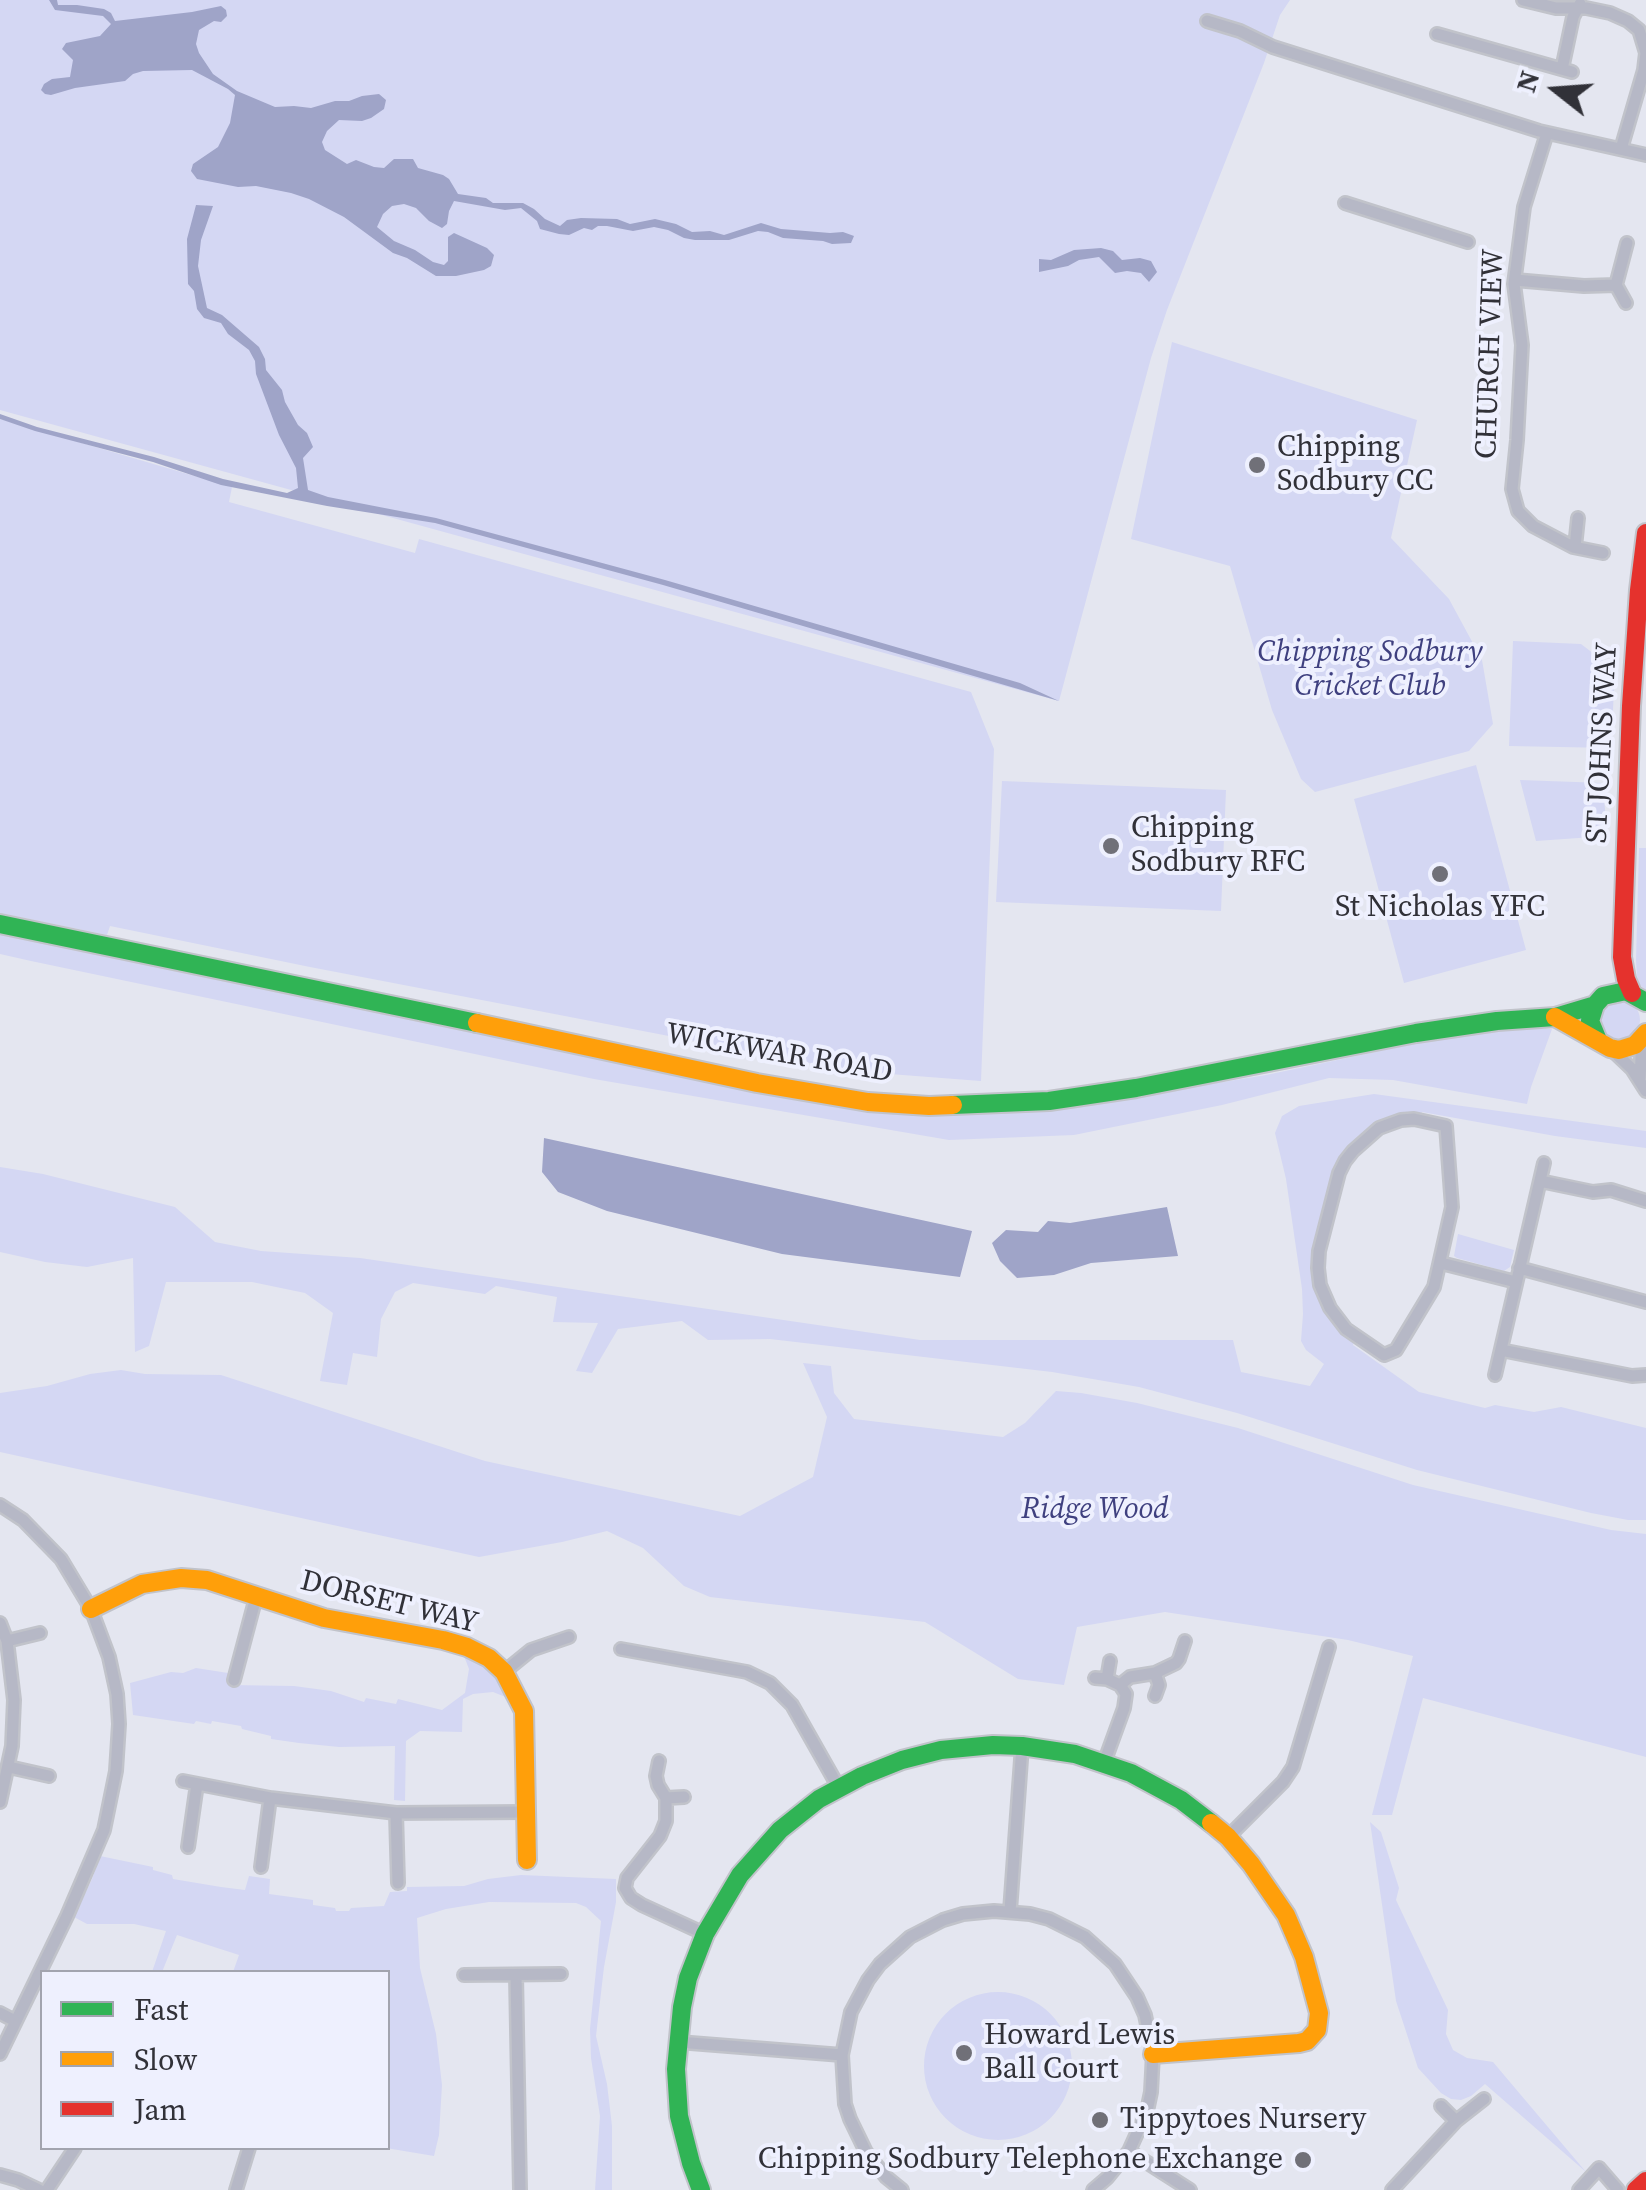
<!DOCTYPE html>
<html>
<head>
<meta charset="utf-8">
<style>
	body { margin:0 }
	#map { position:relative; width:1646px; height:2190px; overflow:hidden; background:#e4e6f0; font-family:"Source Serif 4",serif }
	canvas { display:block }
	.legend { position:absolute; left:40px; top:1970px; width:350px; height:180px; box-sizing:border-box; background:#eef0fe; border:2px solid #a2a4af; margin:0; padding:12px 18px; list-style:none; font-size:30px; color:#313138 }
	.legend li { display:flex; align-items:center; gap:20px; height:50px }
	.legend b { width:50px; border:2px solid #a2a4af }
	.north { position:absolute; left:1506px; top:40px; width:100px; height:100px; -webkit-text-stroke:8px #eef0fe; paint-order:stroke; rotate:287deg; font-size:28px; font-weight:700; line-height:40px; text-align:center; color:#313138 }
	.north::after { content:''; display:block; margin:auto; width:35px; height:45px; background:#313138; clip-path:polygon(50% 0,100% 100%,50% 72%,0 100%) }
</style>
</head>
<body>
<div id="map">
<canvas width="1646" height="2190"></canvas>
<ul class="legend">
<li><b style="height:12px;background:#30b455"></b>Fast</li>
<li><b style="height:12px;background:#ff9f0a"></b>Slow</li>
<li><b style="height:12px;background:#e5322d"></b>Jam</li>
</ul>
<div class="north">N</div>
</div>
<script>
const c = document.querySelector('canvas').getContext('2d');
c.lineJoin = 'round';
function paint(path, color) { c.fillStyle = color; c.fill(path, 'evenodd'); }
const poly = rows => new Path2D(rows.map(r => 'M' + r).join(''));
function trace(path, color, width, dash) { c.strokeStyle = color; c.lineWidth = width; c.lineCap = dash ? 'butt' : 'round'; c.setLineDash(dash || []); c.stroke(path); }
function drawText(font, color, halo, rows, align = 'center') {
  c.font = font + ' "Source Serif 4",serif'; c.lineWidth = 8; c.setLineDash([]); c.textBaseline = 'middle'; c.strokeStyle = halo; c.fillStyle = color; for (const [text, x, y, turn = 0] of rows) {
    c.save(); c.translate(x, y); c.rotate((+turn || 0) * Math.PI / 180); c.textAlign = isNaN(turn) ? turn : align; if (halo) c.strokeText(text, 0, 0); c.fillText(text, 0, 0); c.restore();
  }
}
paint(poly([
	[0,0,1290,0,1280,15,1264,63,1167,310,1151,358,1059,701,0,410],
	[1172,342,1417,420,1391,538,1449,599,1482,660,1493,724,1469,751,1315,792,1301,779,1272,710,1230,566,1131,539],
	[0,419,232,487,229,502,415,553,419,539,971,692,994,749,981,1081,851,1071,310,967,110,926,107,935,0,913],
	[1513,641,1581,644,1615,670,1611,748,1509,746],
	[1476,765,1526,950,1404,983,1354,799],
	[1520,780,1603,783,1607,836,1536,841],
	[1002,781,1226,790,1221,911,996,902],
	[1639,848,1646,848,1646,991,1640,985,1637,976,1636,961],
	[0,933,826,1104,928,1115,1050,1110,1266,1075,1437,1039,1512,1028,1552,1029,1531,1087,1527,1104,1393,1080,1329,1078,1222,1105,1074,1135,949,1140,594,1079,31,961,0,954],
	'1598 1020a21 21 0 1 1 42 0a21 21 0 1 1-42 0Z',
	[1374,1094,1646,1131,1646,1148,1555,1136,1422,1112,1421,1115,1405,1114,1382,1121,1357,1137,1342,1157,1313,1265,1319,1297,1324,1309,1339,1330,1354,1342,1353,1345,1419,1392,1485,1408,1495,1405,1534,1412,1561,1407,1646,1428,1646,1520,1628,1520,1591,1513,1417,1470,1237,1413,1139,1387,1052,1372,770,1339,708,1340,682,1321,618,1329,592,1373,576,1371,598,1323,553,1322,557,1297,496,1286,485,1294,413,1283,395,1292,381,1319,377,1357,353,1353,347,1385,320,1381,333,1313,305,1293,252,1282,166,1282,149,1346,135,1352,133,1258,87,1267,45,1262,0,1252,0,1167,43,1174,175,1207,215,1242,261,1251,360,1258,920,1340,1233,1340,1241,1372,1310,1386,1324,1364,1306,1350,1301,1341,1303,1314,1302,1289,1286,1179,1275,1133,1282,1116,1299,1106],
	[1458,1234,1514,1250,1510,1267,1504,1271,1457,1258,1454,1256],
	[803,1363,831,1366,834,1393,854,1419,1003,1437,1025,1423,1056,1391,1081,1393,1137,1403,1238,1428,1413,1485,1611,1530,1646,1534,1646,1757,1423,1698,1392,1815,1372,1815,1413,1656,1348,1640,1165,1612,1077,1627,1064,1685,1018,1679,925,1622,710,1597,684,1586,643,1548,607,1531,562,1542,479,1557,0,1452,0,1393,47,1386,90,1374,121,1370,145,1374,221,1375,485,1461,740,1516,813,1477,827,1417],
	[464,1656,486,1667,496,1676,508,1698,493,1692,473,1694,463,1699,462,1732,420,1731,406,1741,405,1801,394,1800,395,1746,339,1747,299,1743,271,1739,271,1736,242,1729,241,1726,212,1721,211,1724,196,1721,194,1724,133,1715,130,1683,171,1672,183,1673,196,1668,228,1673,229,1685,294,1686,331,1691,364,1702,366,1698,396,1704,398,1699,442,1710,465,1693,469,1669],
	[1370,1822,1381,1832,1399,1888,1396,1900,1448,2010,1446,2034,1453,2050,1467,2058,1493,2062,1586,2172,1485,2084,1471,2096,1461,2100,1451,2099,1441,2093,1418,2068,1396,2001],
	[100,1856,153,1867,153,1870,172,1875,173,1879,221,1887,245,1890,249,1876,270,1879,269,1894,313,1900,313,1905,335,1908,336,1911,349,1911,351,1908,384,1906,390,1892,407,1891,407,1887,464,1886,488,1879,521,1875,616,1879,616,1902,604,1967,596,2036,607,2084,612,2126,612,2190,595,2190,600,2116,591,2058,590,2029,601,1921,586,1907,576,1903,489,1902,446,1909,417,1918,420,1968,436,2034,442,2085,439,2135,434,2156,386,2148,388,1972,233,1972,239,1955,177,1935,162,1972,152,1972,166,1931,134,1924,87,1924,74,1917,92,1879],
	'924 2066a74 74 0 1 1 148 0a74 74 0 1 1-148 0Z'
]), '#d4d7f3');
paint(poly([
	[49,0,57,0,58,5,77,5,104,9,111,13,115,21,192,12,221,6,226,10,227,16,221,22,214,21,199,30,196,44,199,53,213,74,237,91,275,107,294,106,311,108,335,101,349,101,362,96,379,94,386,100,384,109,371,118,362,121,339,120,327,131,322,142,325,150,347,164,356,160,374,167,384,168,394,159,413,159,418,168,443,175,449,179,458,194,486,198,493,203,523,203,534,209,545,219,560,226,567,220,581,218,617,219,630,224,655,219,676,224,692,232,710,231,724,235,761,223,781,229,830,233,843,232,854,236,851,243,832,244,823,241,783,238,768,232,758,231,729,240,695,240,684,238,668,230,654,227,633,231,607,226,598,226,592,230,584,228,569,235,559,234,540,229,537,221,521,208,505,210,454,201,449,211,447,224,442,228,429,221,416,208,404,204,392,206,383,214,377,227,394,241,415,250,433,262,444,265,448,261,448,237,454,233,487,248,494,255,491,266,484,270,456,276,436,276,407,258,393,253,344,217,309,199,291,193,256,186,238,187,197,179,191,171,193,164,218,147,230,123,235,95,228,89,192,70,143,71,133,74,125,81,75,88,51,95,45,94,41,90,44,84,52,79,70,77,73,60,62,49,66,43,100,36,111,24,103,16,55,10],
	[196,205,213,206,201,240,198,266,207,308,222,315,259,347,265,359,266,370,282,390,285,402,298,425,307,433,313,447,303,458,308,490,328,497,436,518,665,580,1020,683,1059,701,663,585,435,523,327,506,221,485,153,462,35,431,0,419,0,414,37,427,154,457,223,479,287,493,298,488,296,468,279,435,256,374,255,361,249,350,228,334,221,323,204,318,197,309,194,291,188,284,187,239],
	[1101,248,1113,251,1122,260,1140,258,1151,261,1157,272,1149,282,1141,273,1127,271,1115,273,1099,257,1079,260,1068,266,1039,272,1039,259,1051,260,1074,250],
	[544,1138,972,1231,960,1277,782,1254,607,1211,558,1192,542,1172],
	[1167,1207,1178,1256,1091,1263,1054,1275,1017,1278,1000,1261,992,1243,1006,1230,1038,1232,1048,1221,1070,1223]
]), '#9fa4c8');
const street = poly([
	[1523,0,1556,8,1586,8,1610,13,1628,21,1639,30,1646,53,1644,70,1621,149],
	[1207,21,1240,31,1273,47,1539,131,1646,155],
	[1437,34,1572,72],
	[1562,69,1573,17,1580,4],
	[1547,133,1524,207,1514,284,1522,345,1517,440,1512,489,1518,511,1533,526,1573,547,1603,553],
	[1345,203,1468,242],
	[1515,280,1584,286,1616,285],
	[1626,303,1616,285,1627,243],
	[1575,547,1578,518],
	[1611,1049,1632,1069,1646,1091],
	[1640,1078,1642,1040],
	[1414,1119,1446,1126,1452,1207,1434,1287,1396,1350,1384,1355,1346,1329,1330,1308,1320,1285,1318,1268,1319,1251,1339,1173,1345,1161,1353,1151,1379,1128,1401,1120,1414,1119],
	[1540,1181,1593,1192,1611,1190,1646,1201],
	[1441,1263,1516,1282],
	[1519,1268,1646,1302],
	[1501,1350,1632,1376,1646,1375],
	[1495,1375,1544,1163],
	[0,1505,23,1520,61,1559,91,1609,109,1657,117,1694,119,1724,116,1771,104,1830,67,1916,0,2054],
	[0,1623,7,1641,14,1700,12,1746,0,1802],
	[7,1641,40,1633],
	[621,1649,747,1672,770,1683,792,1705,839,1788],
	[504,1672,531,1650,569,1637],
	[1155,1673,1159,1685,1155,1696],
	[1095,1678,1107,1679,1120,1685],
	[1107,1679,1110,1661],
	[234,1680,256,1597],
	[659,1761,656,1776,658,1785,666,1798,666,1821,660,1836,627,1878,625,1888,631,1898,642,1905,705,1934],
	[1104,1763,1124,1708,1126,1694,1120,1685,1130,1677,1155,1673,1176,1663,1179,1659,1185,1641],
	[9,1767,49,1776],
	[183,1781,270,1798,396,1813,525,1812],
	[666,1798,684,1797],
	[396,1813,398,1883],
	[1228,1837,1283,1782,1293,1767,1329,1647],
	[188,1847,197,1784],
	[261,1867,270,1798],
	[1010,1911,1022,1746],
	[464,1975,561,1974],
	[516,1975,520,2190],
	[0,2013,15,2021],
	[678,2042,842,2055],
	[1441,2106,1456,2121],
	[1129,2151,1190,2190],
	[0,2175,18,2180,39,2190],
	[47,2190,75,2148],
	[236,2190,249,2148],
	[902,2190,886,2177,866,2152,850,2119,845,2104,842,2055,851,2012,868,1980,880,1964,910,1937,943,1920,963,1914,994,1911,1030,1914,1049,1919,1085,1937,1115,1964,1137,1997,1145,2015,1153,2054,1151,2092,1147,2111,1129,2151,1107,2178,1093,2190],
	[1392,2190,1456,2121,1484,2099],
	[1579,2190,1599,2168,1618,2190]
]);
const fast = poly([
	[0,924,477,1023],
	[1597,1038,1590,1021,1595,1005,1603,996,1626,991,1646,1002],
	[953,1105,1049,1101,1136,1088,1416,1033,1497,1021,1555,1017,1595,1005],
	[701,2190,691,2163,679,2116,676,2069,682,2007,688,1978,705,1934,740,1875,780,1830,819,1799,862,1776,902,1760,941,1750,993,1745,1022,1746,1075,1754,1131,1773,1181,1800,1211,1823]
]);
const slow = poly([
	[1555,1017,1610,1048,1619,1050,1635,1045,1646,1033],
	[477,1023,757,1083,868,1102,929,1106,953,1105],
	[91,1609,142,1584,181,1578,207,1580,324,1618,443,1640,467,1647,489,1658,504,1672,524,1711,527,1860],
	[1153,2054,1299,2043,1307,2041,1317,2030,1319,2013,1304,1957,1286,1915,1251,1864,1228,1837,1211,1823]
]);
const jam = poly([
	[1632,993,1626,979,1622,957,1631,706,1639,590,1646,533],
	[1636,2190,1646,2181]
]);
trace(street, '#c1c3ca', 16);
trace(fast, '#c1c3ca', 22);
trace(slow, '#c1c3ca', 22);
trace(jam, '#c1c3ca', 22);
trace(street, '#b6b8c6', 11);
trace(fast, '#30b455', 18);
trace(slow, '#ff9f0a', 18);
trace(jam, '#e5322d', 18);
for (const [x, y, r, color] of [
	[1257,465,10,"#707078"],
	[1111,846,10,"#707078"],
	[1440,874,10,"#707078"],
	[964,2053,10,"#707078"],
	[1100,2120,10,"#707078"],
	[1303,2160,10,"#707078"]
]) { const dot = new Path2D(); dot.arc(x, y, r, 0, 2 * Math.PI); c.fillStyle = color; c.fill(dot); trace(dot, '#eef0fe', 4); }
drawText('30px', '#313138', '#eef0fe', [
	["CHURCH VIEW",1491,354,-88],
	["ST JOHNS WAY",1603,743,-87],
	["WICKWAR ROAD",779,1054,10],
	["DORSET WAY",389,1603,14]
]);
drawText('30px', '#313138', '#eef0fe', [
	["Chipping",1277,448],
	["Sodbury CC",1277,482],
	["Chipping",1131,829],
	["Sodbury RFC",1131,863],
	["St Nicholas YFC",1440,908,"center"],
	["Howard Lewis",984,2036],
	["Ball Court",984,2070],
	["Tippytoes Nursery",1120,2120],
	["Chipping Sodbury Telephone Exchange",1283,2160,"right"]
], 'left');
drawText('italic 30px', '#3f407f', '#eef0fe', [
	["Chipping Sodbury",1370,653],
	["Cricket Club",1370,687],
	["Ridge Wood",1095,1510]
]);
</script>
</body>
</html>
